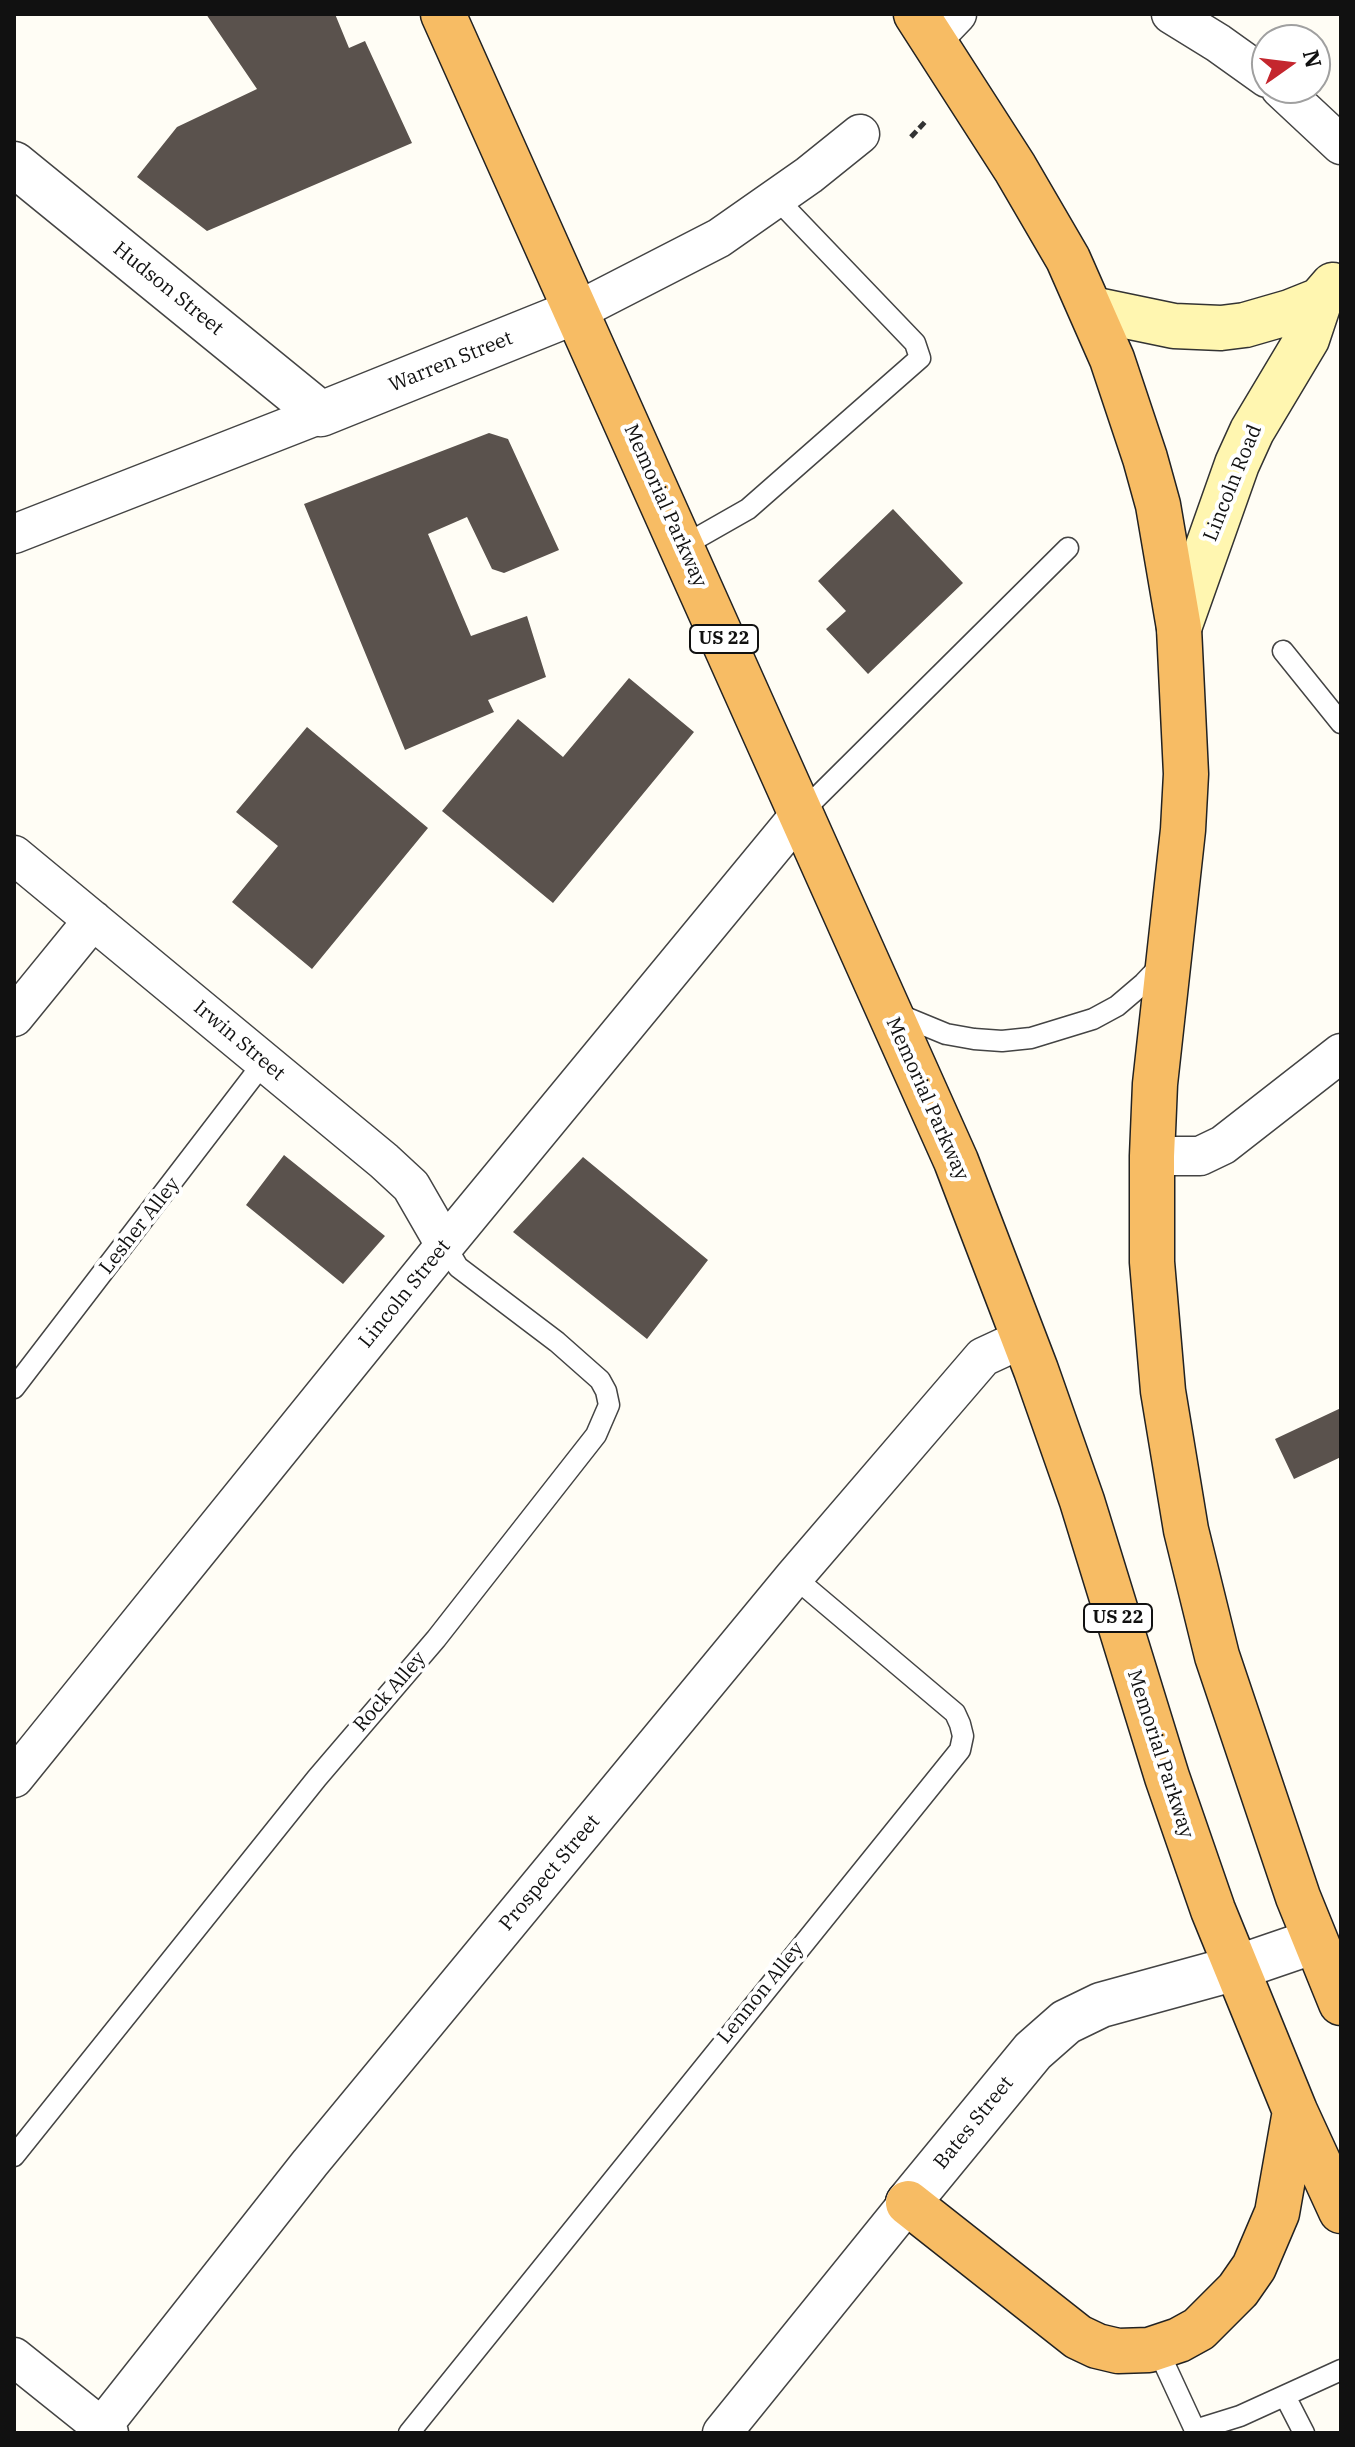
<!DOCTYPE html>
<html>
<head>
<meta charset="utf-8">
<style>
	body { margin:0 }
	#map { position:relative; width:1355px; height:2447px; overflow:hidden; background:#fffdf5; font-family:"IBM Plex Serif",serif }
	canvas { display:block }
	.frame { position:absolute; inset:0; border:16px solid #111; pointer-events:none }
	.north { position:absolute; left:1251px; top:24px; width:80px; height:80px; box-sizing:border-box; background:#fff; border:2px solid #a0a0a0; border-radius:50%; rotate:76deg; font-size:22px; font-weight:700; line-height:32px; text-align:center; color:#111 }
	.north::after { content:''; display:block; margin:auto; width:28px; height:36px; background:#c4262e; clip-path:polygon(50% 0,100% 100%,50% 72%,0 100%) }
</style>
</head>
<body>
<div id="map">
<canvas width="1355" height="2447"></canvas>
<div class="frame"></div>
<div class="north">N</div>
</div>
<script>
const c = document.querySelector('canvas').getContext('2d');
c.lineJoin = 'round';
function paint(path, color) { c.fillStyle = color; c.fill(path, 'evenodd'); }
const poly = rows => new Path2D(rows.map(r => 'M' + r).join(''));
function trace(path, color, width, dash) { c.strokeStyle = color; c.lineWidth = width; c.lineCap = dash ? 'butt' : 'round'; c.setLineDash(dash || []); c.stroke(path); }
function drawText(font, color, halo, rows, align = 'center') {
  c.font = font + ' "IBM Plex Serif",serif'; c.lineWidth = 8; c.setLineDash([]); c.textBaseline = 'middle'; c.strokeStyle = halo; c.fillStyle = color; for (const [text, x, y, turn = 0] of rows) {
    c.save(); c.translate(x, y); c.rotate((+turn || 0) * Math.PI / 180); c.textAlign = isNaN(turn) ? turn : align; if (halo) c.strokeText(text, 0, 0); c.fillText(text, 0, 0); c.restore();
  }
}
paint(poly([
	[206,14,335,14,349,48,365,41,412,143,207,231,137,177,177,127,257,89],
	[489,433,508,439,559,550,504,573,492,569,467,517,428,534,471,636,527,616,546,677,488,700,494,712,405,750,304,504],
	[893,509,963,583,868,674,826,629,846,611,818,581],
	[629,678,694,732,553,903,442,811,518,719,563,757],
	[307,727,428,828,312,969,232,902,278,846,236,812],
	[284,1155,385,1236,343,1284,246,1205],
	[583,1157,708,1260,647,1339,513,1232],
	[1341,1408,1341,1457,1294,1479,1275,1439]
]), '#5a524d');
const service = poly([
	[683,546,748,509,920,358,915,343,777,199],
	[1283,651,1341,723],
	[801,813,1068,548],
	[895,1013,946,1034,974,1039,1002,1041,1031,1038,1093,1019,1117,1006,1144,983,1163,963],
	[14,1388,264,1062],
	[14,2156,317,1778,436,1639,596,1435,609,1405,606,1391,600,1380,557,1342,458,1267,445,1245],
	[1157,2348,1195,2430,1240,2416,1341,2370],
	[1285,2396,1304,2433],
	[409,2433,960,1750,963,1736,960,1724,955,1713,794,1577]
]);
const minor = poly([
	[1171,14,1218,43,1267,78],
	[933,39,957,14],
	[1280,88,1341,145],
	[577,311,719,238,809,175,860,134],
	[14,534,321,414],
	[14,855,384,1161,411,1186,445,1245],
	[14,1017,93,920],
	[1152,1156,1200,1156,1223,1145,1341,1053],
	[14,1778,445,1245,801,813],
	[14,2357,109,2433],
	[97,2433,310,2163,794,1577,983,1357,1024,1338],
	[722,2433,908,2203]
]);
const tertiary = poly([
	[14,164,321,414,577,311],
	[908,2203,1033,2051,1066,2022,1101,2005,1236,1968,1315,1941]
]);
const secondary = poly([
	[1092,309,1174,326,1221,328,1245,325,1290,312,1320,300,1333,285],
	[1179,628,1237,464,1252,431,1307,339,1320,300]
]);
const trunk = poly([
	[443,14,956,1161,1036,1370,1082,1501,1167,1777,1213,1910,1295,2111,1341,2211],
	[916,14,1015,168,1068,259,1112,359,1145,458,1158,505,1179,628,1186,774,1183,830,1155,1084,1152,1156,1152,1262,1163,1391,1186,1530,1217,1656,1298,1897,1341,2003],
	[908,2203,1078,2337,1097,2346,1118,2351,1149,2350,1179,2340,1199,2329,1238,2290,1254,2267,1277,2213,1295,2111]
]);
trace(service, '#444', 23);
trace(minor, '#444', 41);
trace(tertiary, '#444', 47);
trace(secondary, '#333', 47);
trace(trunk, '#222', 47);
trace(poly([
	[911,137,925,122]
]), '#333', 5, [8, 4]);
trace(service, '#fff', 20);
trace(minor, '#fff', 38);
trace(tertiary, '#fff', 44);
trace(secondary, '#fff6b0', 44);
trace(trunk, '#f7bc64', 44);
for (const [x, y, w] of [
	[724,639,68],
	[1118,1618,68]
]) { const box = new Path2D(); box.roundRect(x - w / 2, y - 14, w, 28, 6); c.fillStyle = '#fff'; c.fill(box); trace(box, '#111', 2); }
drawText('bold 18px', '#111', null, [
	["US 22",724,639],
	["US 22",1118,1618]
]);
drawText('20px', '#111', '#fff', [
	["Hudson Street",168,289,39],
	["Warren Street",451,362,-22],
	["Lincoln Road",1233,483,-68],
	["Memorial Parkway",665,506,66],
	["Irwin Street",239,1041,40],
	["Memorial Parkway",927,1099,66],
	["Lesher Alley",140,1226,-52],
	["Lincoln Street",405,1294,-51],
	["Rock Alley",390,1692,-49],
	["Memorial Parkway",1160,1754,72],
	["Prospect Street",550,1873,-50],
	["Lennon Alley",761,1993,-51],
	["Bates Street",974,2123,-51]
]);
</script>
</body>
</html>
